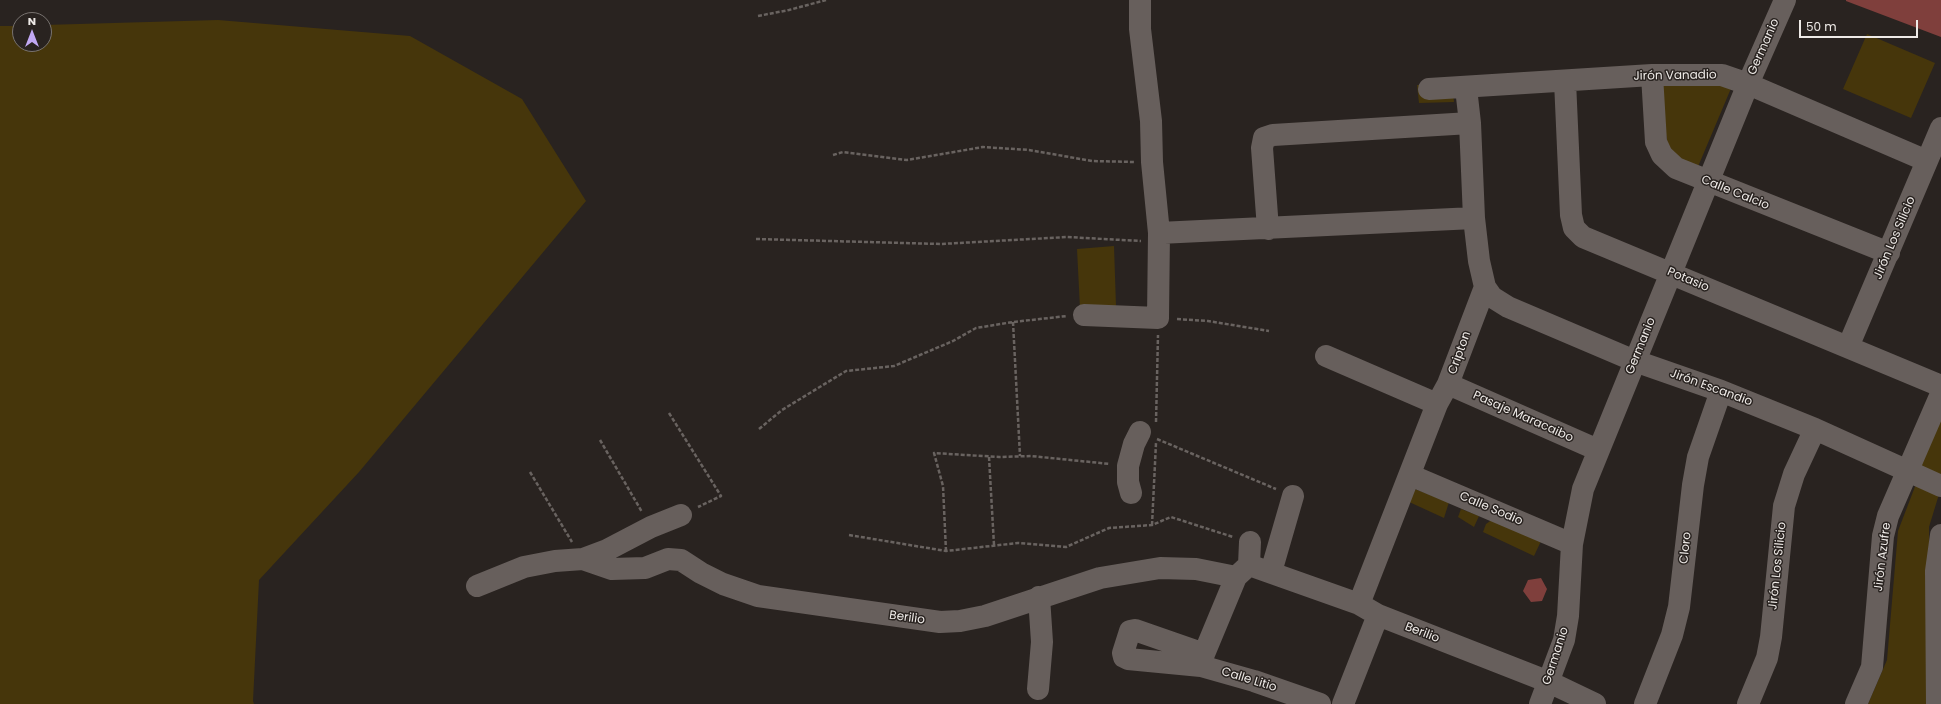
<!DOCTYPE html>
<html>
<head>
<meta charset="utf-8">
<style>
	body { margin:0 }
	#map { position:relative; width:1941px; height:704px; overflow:hidden; background:#292320; font-family:Poppins,sans-serif }
	canvas { display:block }
	.north { position:absolute; left:12px; top:12px; width:40px; height:40px; box-sizing:border-box; background:#292320; border:1px solid #787370; border-radius:50%; rotate:0deg; font-size:11px; font-weight:700; line-height:16px; text-align:center; color:#eeeae7 }
	.north::after { content:''; display:block; margin:auto; width:14px; height:18px; background:#c1a8f3; clip-path:polygon(50% 0,100% 100%,50% 72%,0 100%) }
	.scale { position:absolute; left:1799px; top:20px; width:119px; height:18px; box-sizing:border-box; border:2px solid #eeeae7; border-top:0; padding-left:5px; font-size:12px; line-height:14px; white-space:nowrap; color:#eeeae7; -webkit-text-stroke:3px #292320; paint-order:stroke }
</style>
</head>
<body>
<div id="map">
<canvas width="1941" height="704"></canvas>
<div class="north">N</div>
<div class="scale">50 m</div>
</div>
<script>
const c = document.querySelector('canvas').getContext('2d');
c.lineJoin = 'round';
function paint(path, color) { c.fillStyle = color; c.fill(path, 'evenodd'); }
const poly = rows => new Path2D(rows.map(r => 'M' + r).join(''));
function trace(path, color, width, dash) { c.strokeStyle = color; c.lineWidth = width; c.lineCap = dash ? 'butt' : 'round'; c.setLineDash(dash || []); c.stroke(path); }
function drawText(font, color, halo, rows, align = 'center') {
  c.font = font + ' Poppins,sans-serif'; c.lineWidth = 3; c.setLineDash([]); c.textBaseline = 'middle'; c.strokeStyle = halo; c.fillStyle = color; for (const [text, x, y, turn = 0] of rows) {
    c.save(); c.translate(x, y); c.rotate((+turn || 0) * Math.PI / 180); c.textAlign = isNaN(turn) ? turn : align; if (halo) c.strokeText(text, 0, 0); c.fillText(text, 0, 0); c.restore();
  }
}
paint(poly([
	[218,20,410,36,522,99,586,201,359,472,259,580,253,701,254,704,0,704,0,26,20,26,20,44,44,44,44,25],
	[1867,34,1935,63,1911,118,1843,89],
	[1654,71,1732,86,1697,169,1670,156],
	[1452,83,1454,102,1419,103,1417,85],
	[1114,246,1116,306,1080,308,1077,249],
	[1941,397,1941,476,1917,467],
	[1916,484,1940,491,1929,527,1929,704,1868,704,1887,660,1898,531],
	[1412,488,1449,502,1444,518,1407,501],
	[1461,509,1479,516,1474,527,1458,517],
	[1493,519,1542,539,1534,556,1483,532,1486,524]
]), '#46360b');
paint(poly([
	[1846,0,1941,0,1941,37,1846,1],
	[1541,578,1547,589,1542,601,1531,602,1523,591,1528,580]
]), '#7f3f3c');
trace(poly([
	[758,16,789,10,826,0],
	[833,155,843,152,907,160,983,147,1029,150,1092,161,1134,162],
	[756,239,941,244,1067,237,1141,241],
	[1177,319,1208,321,1269,331],
	[1013,322,1020,456],
	[669,413,721,496,698,507],
	[1156,422,1158,335],
	[759,429,782,410,846,371,894,366,953,341,976,328,1013,322,1067,316],
	[1157,439,1276,489],
	[600,440,642,512],
	[989,457,994,545],
	[530,472,572,542],
	[1152,525,1156,443],
	[849,535,946,551,1018,543,1066,547,1109,528,1152,525,1171,517,1233,537],
	[946,551,943,486,934,453,999,457,1031,456,1110,464]
]), '#696360', 2.5, [4, 2]);
trace(poly([
	[1652,75,1656,142,1662,155,1676,168,1889,253],
	[1565,81,1571,215,1574,228,1583,237,1941,386],
	[1429,89,1652,75,1722,75,1748,84,1927,161],
	[1268,229,1262,148,1264,138,1273,135,1470,123],
	[1159,233,1474,218],
	[1485,287,1492,297,1508,307,1635,361,1721,391,1815,429,1941,486],
	[1084,315,1158,318,1159,233,1152,162,1151,121,1140,29,1140,0],
	[1848,347,1941,128],
	[1326,356,1437,404],
	[1448,384,1598,450],
	[1410,475,1572,544],
	[1131,493,1128,482,1128,466,1134,444,1140,432],
	[583,559,612,569,645,568,668,559,681,560,701,573,723,584,758,596,940,622,960,621,985,616,1100,578,1160,568,1196,569,1236,577],
	[1249,565,1359,604,1378,615,1549,682,1595,704],
	[1271,572,1293,496],
	[477,586,524,567,555,561,583,559,607,550,651,527,681,515],
	[1359,604,1437,404,1448,384,1485,287,1479,261,1474,218,1470,123,1466,88],
	[1204,654,1135,630,1130,631,1123,653,1124,657,1128,659,1201,666,1254,681,1320,704],
	[1201,666,1204,654,1236,577,1249,565,1250,542],
	[1038,689,1042,642,1039,597],
	[1343,704,1378,615],
	[1540,704,1564,640,1568,616,1572,544,1583,489,1748,84,1785,0],
	[1645,704,1672,635,1679,607,1693,485,1698,457,1721,391],
	[1748,704,1767,658,1771,637,1784,506,1794,474,1815,429],
	[1856,704,1872,667,1883,536,1888,516,1941,394],
	[1937,704,1936,571,1941,535]
]), '#675f5c', 22);
drawText('12px', '#eeeae7', '#292320', [
	["Germanio",1764,47,-66],
	["Jirón Vanadio",1675,76,-1],
	["Calle Calcio",1735,193,22],
	["Jirón Los Silicio",1895,238,-67],
	["Potasio",1688,280,23],
	["Germanio",1641,346,-68],
	["Cripton",1460,353,-70],
	["Jirón Escandio",1711,388,20],
	["Pasaje Maracaibo",1523,417,24],
	["Calle Sodio",1491,509,23],
	["Cloro",1686,548,-84],
	["Jirón Azufre",1883,557,-83],
	["Jirón Los Silicio",1778,566,-84],
	["Berilio",907,618,8],
	["Berilio",1422,633,21],
	["Germanio",1556,656,-72],
	["Calle Litio",1249,680,17]
]);
</script>
</body>
</html>
